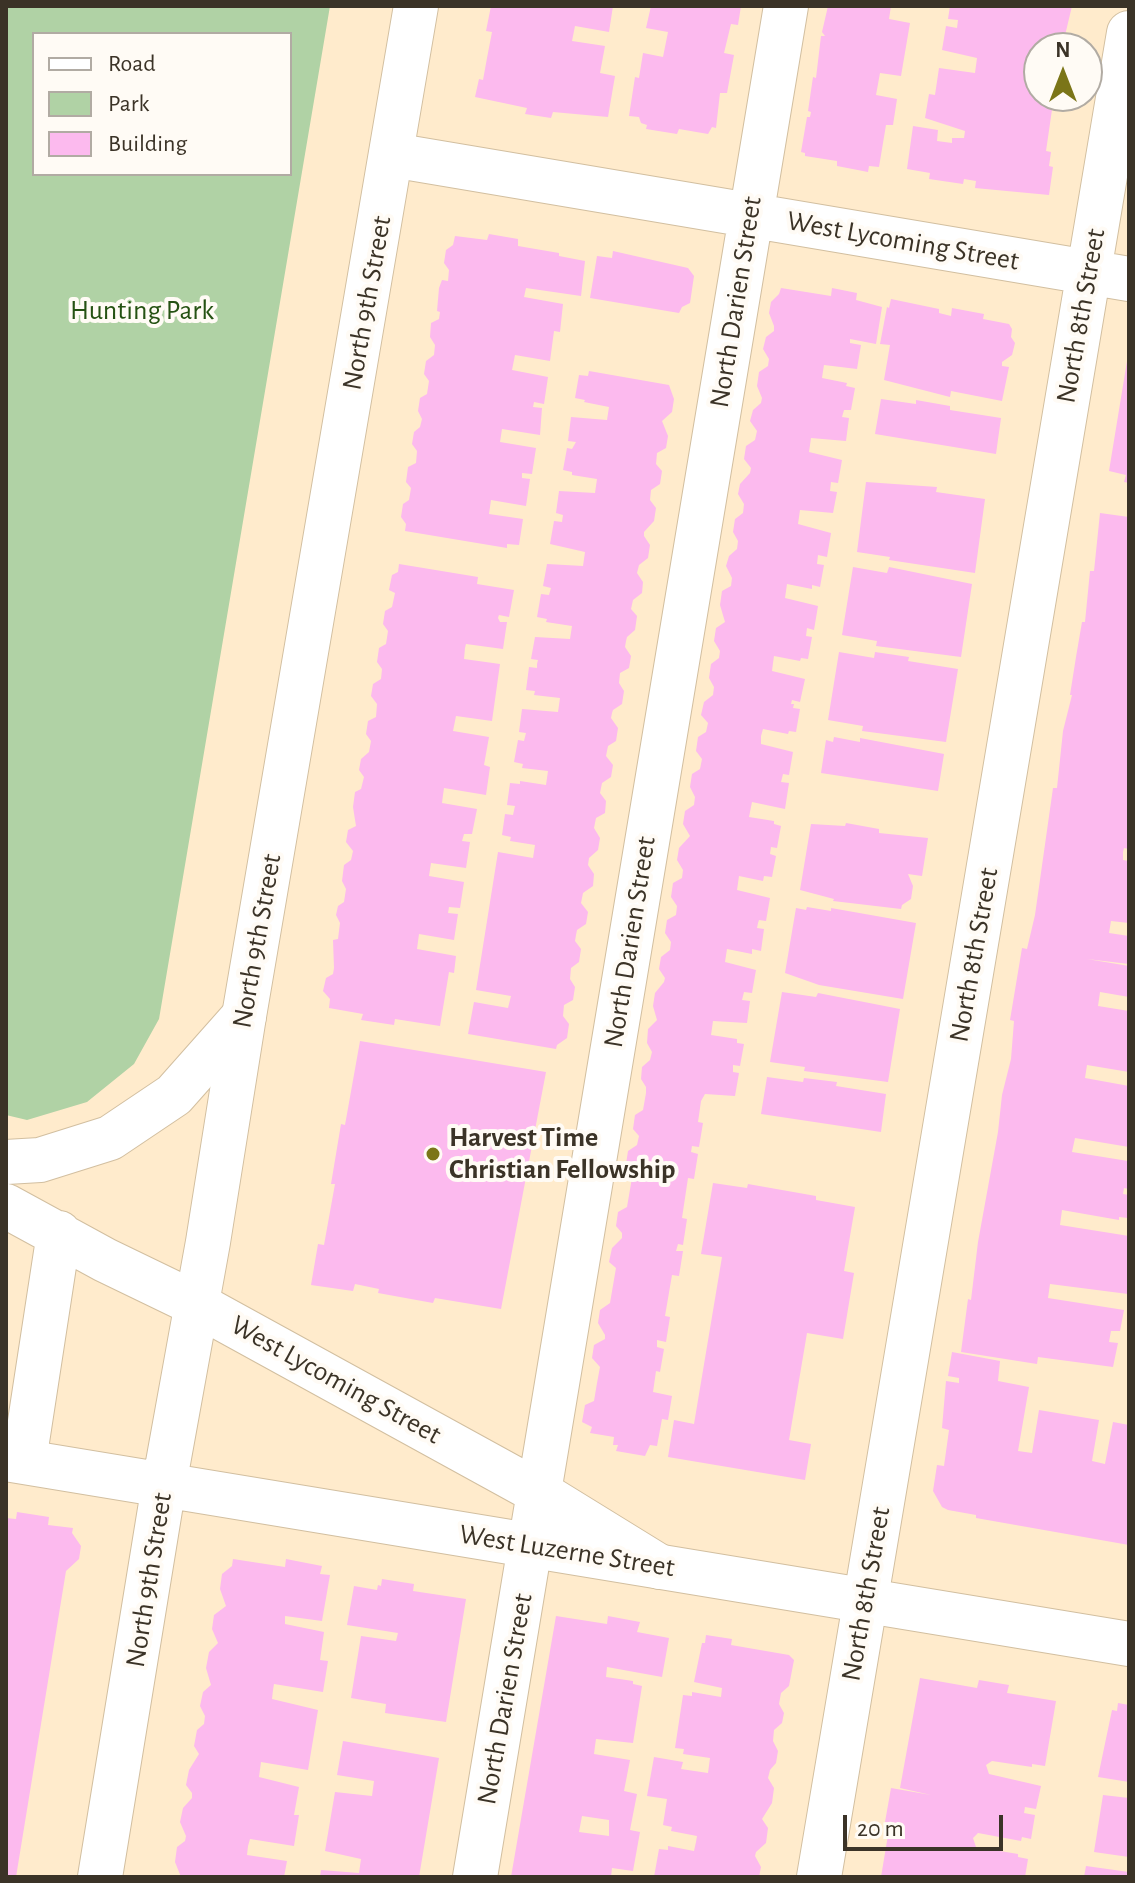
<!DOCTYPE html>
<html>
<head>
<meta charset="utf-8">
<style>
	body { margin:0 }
	#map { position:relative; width:1135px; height:1883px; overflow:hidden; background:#ffebcc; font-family:"Alegreya Sans",sans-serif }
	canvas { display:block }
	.frame { position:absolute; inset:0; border:8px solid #3b3327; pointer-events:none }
	.legend { position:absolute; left:32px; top:32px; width:260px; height:144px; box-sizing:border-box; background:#fffbf5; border:2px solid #b1aba3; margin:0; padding:10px 14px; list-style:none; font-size:24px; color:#3b3327 }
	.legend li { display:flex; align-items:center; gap:16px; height:40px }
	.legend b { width:40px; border:2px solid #b1aba3 }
	.north { position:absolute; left:1023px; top:32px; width:80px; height:80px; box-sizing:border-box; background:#fffbf5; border:2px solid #b1aba3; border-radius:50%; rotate:0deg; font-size:22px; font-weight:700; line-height:32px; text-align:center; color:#3b3327 }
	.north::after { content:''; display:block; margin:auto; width:28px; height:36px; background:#7b7518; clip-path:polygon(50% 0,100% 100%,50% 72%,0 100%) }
	.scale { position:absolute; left:843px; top:1815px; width:160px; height:36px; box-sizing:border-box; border:4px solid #3b3327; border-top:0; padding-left:10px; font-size:24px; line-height:28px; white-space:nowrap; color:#3b3327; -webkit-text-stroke:6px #fffbf5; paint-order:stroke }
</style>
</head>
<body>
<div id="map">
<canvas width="1135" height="1883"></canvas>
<div class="frame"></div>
<ul class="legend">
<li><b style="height:10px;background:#fff"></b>Road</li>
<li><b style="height:22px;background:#b0d2a5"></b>Park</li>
<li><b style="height:22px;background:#fcbaee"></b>Building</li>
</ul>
<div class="north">N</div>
<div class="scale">20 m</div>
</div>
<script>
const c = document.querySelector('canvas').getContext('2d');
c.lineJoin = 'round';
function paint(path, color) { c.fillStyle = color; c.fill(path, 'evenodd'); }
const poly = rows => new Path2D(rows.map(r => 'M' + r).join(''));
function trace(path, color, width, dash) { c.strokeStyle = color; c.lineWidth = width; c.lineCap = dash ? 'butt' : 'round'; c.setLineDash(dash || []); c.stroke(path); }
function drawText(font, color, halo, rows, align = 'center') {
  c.font = font + ' "Alegreya Sans",sans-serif'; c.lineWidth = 8; c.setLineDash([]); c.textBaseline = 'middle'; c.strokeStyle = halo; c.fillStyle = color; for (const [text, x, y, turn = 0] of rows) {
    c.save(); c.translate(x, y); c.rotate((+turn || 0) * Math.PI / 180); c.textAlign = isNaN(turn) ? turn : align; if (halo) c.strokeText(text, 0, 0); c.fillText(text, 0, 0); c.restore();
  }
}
paint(poly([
	[6,6,330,6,159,1019,134,1064,87,1102,27,1120,6,1115],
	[34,34,290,34,290,174,34,174]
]), '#b0d2a5');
paint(poly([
	[491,6,613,6,609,32,575,26,572,41,605,46,600,73,615,76,608,117,553,112,551,118,525,114,527,108,475,97,479,79,483,80,487,58,492,32,486,31],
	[651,6,741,6,738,25,731,24,724,53,734,55,727,93,720,93,716,128,712,127,708,134,679,129,677,134,646,129,647,125,641,123,639,117,629,116,635,77,639,78,643,53,663,57,668,32,646,28],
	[828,6,891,6,889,19,910,23,901,76,880,73,876,95,897,99,893,125,886,125,879,167,869,166,868,172,837,166,837,161,805,156,805,153,801,152,807,117,810,117,811,112,808,111,813,77,816,78,821,36,825,36,822,32],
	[950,6,1072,6,1062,48,1039,48,1039,96,1054,96,1046,151,1051,152,1049,166,1053,167,1049,195,975,188,976,181,964,179,963,184,929,179,930,173,907,169,913,126,938,130,937,141,952,143,952,138,964,138,965,131,925,118,929,94,935,95,939,68,975,73,977,58,942,50,946,26,957,28,958,20,948,19],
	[489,234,518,239,518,246,559,253,559,256,585,261,581,296,526,288,524,297,563,304,560,332,554,331,550,361,515,355,512,370,548,377,544,404,534,402,533,407,542,408,540,435,502,429,500,442,536,448,532,474,522,473,522,478,530,479,526,506,491,500,489,514,523,519,519,545,507,544,507,548,405,531,406,524,401,517,403,504,409,500,411,488,406,482,408,467,416,463,417,451,412,444,414,432,420,427,422,419,418,411,420,398,427,394,429,381,424,374,426,361,434,355,435,345,430,337,431,323,439,319,440,312,437,311,439,288,442,280,448,281,449,270,444,263,446,250,453,245,455,236,487,240],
	[613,251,688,268,694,276,690,303,682,307,679,313,590,298,597,256,612,258],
	[781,288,831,296,832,288,857,293,856,300,882,307,876,344,850,339,850,343,861,345,857,369,824,365,823,371,822,378,847,383,846,386,855,388,851,410,844,410,842,417,849,418,846,441,811,438,809,452,842,460,838,483,831,482,830,491,837,492,833,513,800,510,798,524,831,533,827,557,818,555,817,564,824,565,820,587,812,585,812,589,787,584,785,598,818,606,814,630,807,628,806,636,812,637,808,659,801,658,800,661,774,656,773,663,772,671,805,679,800,702,792,700,791,704,794,704,793,708,800,709,796,732,789,731,788,734,763,729,761,736,761,744,793,752,789,775,783,774,781,782,789,783,785,809,752,802,749,817,774,821,774,824,781,826,777,848,771,847,770,854,776,856,772,877,764,876,763,881,739,876,737,890,770,898,766,921,759,920,758,923,757,928,764,929,761,951,752,949,752,954,727,949,725,962,756,970,752,993,744,992,742,1000,750,1001,747,1023,713,1021,711,1035,737,1039,737,1043,744,1044,740,1066,733,1065,733,1072,739,1073,735,1096,705,1094,701,1101,698,1122,703,1123,699,1147,692,1146,691,1152,698,1154,694,1179,688,1178,682,1218,687,1219,683,1245,678,1244,676,1251,683,1251,679,1276,672,1275,665,1316,670,1317,666,1342,657,1340,657,1347,664,1349,660,1372,656,1371,653,1392,672,1396,668,1420,662,1419,657,1446,650,1445,645,1456,616,1451,618,1445,613,1445,614,1437,590,1433,592,1427,582,1422,585,1405,594,1401,597,1383,600,1367,592,1358,594,1345,605,1339,605,1335,598,1323,600,1310,610,1303,616,1268,609,1262,612,1248,622,1238,622,1233,616,1226,618,1212,627,1207,633,1172,626,1164,628,1151,637,1145,639,1136,633,1129,635,1115,643,1110,646,1093,646,1087,641,1079,642,1067,650,1060,652,1052,647,1043,648,1029,657,1020,653,1006,655,993,664,982,665,978,659,969,661,957,670,950,671,942,665,933,667,920,676,915,677,906,671,897,673,883,682,878,683,870,677,860,679,848,690,836,683,824,685,811,694,805,695,797,690,787,692,774,700,769,702,759,696,751,698,737,706,732,708,723,701,715,704,702,713,695,714,687,709,678,711,664,719,658,720,651,714,641,716,628,725,622,720,605,722,591,731,586,732,578,726,566,729,556,737,549,738,541,733,532,735,519,743,513,744,504,738,494,740,484,750,473,751,468,744,459,746,446,755,440,757,431,750,421,753,410,761,403,762,398,757,386,759,372,768,366,769,359,763,349,766,337,774,331,774,326,769,313,771,302,779,294],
	[891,299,939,309,939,313,951,316,952,308,984,314,983,319,1009,324,1012,329,1011,337,1015,343,1012,355,1002,362,1002,366,1009,367,1002,401,951,391,950,397,884,380,890,345,880,344,887,307,889,308],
	[1127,361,1129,361,1129,483,1124,482,1126,475,1109,471],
	[589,371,669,385,674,399,672,412,662,421,668,436,666,448,657,453,656,464,662,471,660,484,651,490,650,500,656,508,654,521,644,532,644,536,650,545,648,558,639,565,637,573,643,582,642,593,633,600,631,609,637,616,635,630,627,637,626,641,625,647,631,656,629,668,620,673,619,683,624,691,622,704,613,710,612,713,611,718,618,728,616,741,608,746,606,756,613,765,611,777,602,783,600,793,606,801,605,813,596,818,594,828,600,838,598,850,589,858,588,865,594,874,593,886,583,893,581,903,588,912,586,924,577,930,576,935,575,941,581,949,579,962,571,968,570,979,575,987,573,1000,564,1005,563,1016,569,1024,567,1038,557,1045,556,1049,468,1034,474,1002,508,1008,511,996,476,990,498,852,533,858,535,845,510,841,511,837,502,835,505,814,513,815,515,806,507,805,510,783,520,784,520,781,546,785,548,771,522,768,523,764,514,762,518,740,524,741,526,733,519,732,522,709,558,712,560,698,534,695,535,691,526,690,529,667,537,668,537,664,538,660,531,659,535,637,570,639,572,626,546,622,547,619,537,617,541,594,549,595,551,588,543,586,547,564,583,566,585,552,550,544,554,521,562,522,563,515,556,513,559,491,595,493,597,479,572,475,572,472,563,470,567,448,572,449,576,442,568,441,571,417,607,420,609,407,584,402,585,400,575,398,579,375,588,376],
	[881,399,916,404,916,400,950,406,950,410,1001,418,996,454,875,434],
	[866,482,937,487,936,492,985,499,975,573,889,560,890,557,857,552],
	[1100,513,1129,517,1129,849,1124,848,1123,852,1123,860,1129,861,1129,923,1111,921,1109,933,1129,936,1129,964,1087,959,1129,966,1129,997,1100,992,1098,1006,1129,1011,1129,1072,1087,1065,1085,1078,1129,1086,1129,1147,1075,1138,1072,1152,1128,1161,1129,1189,1124,1188,1123,1194,1129,1195,1129,1216,1128,1218,1119,1217,1119,1220,1062,1210,1060,1225,1129,1236,1129,1291,1128,1294,1050,1284,1048,1298,1124,1310,1120,1331,1111,1331,1109,1342,1118,1343,1113,1367,1038,1357,1037,1364,961,1352,968,1299,971,1300,978,1242,998,1132,1002,1095,1011,1059,1014,1021,1010,1020,1022,948,1027,949,1035,915,1053,788,1057,788,1063,731,1072,695,1070,695,1076,657,1082,622,1085,622,1090,571,1094,571],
	[399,564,478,577,477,584,514,590,509,617,499,615,498,618,500,622,507,622,503,649,466,644,465,648,464,659,500,664,492,721,456,716,453,731,489,737,484,765,490,767,486,795,444,788,443,795,442,803,477,809,472,834,464,834,462,841,470,842,466,868,431,863,429,876,464,882,460,908,449,907,448,913,458,914,454,940,419,934,417,949,456,956,454,973,449,972,440,1026,395,1019,394,1025,361,1020,363,1014,329,1008,330,999,323,991,326,978,333,974,334,968,333,940,338,939,340,923,336,915,338,906,344,902,346,889,342,881,344,865,351,860,353,851,346,842,348,830,356,826,353,807,355,792,361,789,364,777,359,770,361,759,369,752,371,741,366,734,368,721,376,717,377,704,371,696,373,684,381,679,382,669,377,662,379,648,386,644,388,631,383,624,385,611,392,607,395,593,389,590,392,575,398,572],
	[853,567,887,573,889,567,972,584,961,657,876,646,877,641,842,635],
	[839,652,874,658,875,652,909,657,908,661,958,669,946,742,862,731,863,726,828,720],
	[834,737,860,742,860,738,944,754,938,791,821,773,826,740,833,742],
	[846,823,879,829,879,833,928,838,922,876,908,874,913,886,911,899,902,905,901,909,833,901,834,899,800,890,811,824,845,826],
	[807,907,831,911,831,908,916,923,903,999,819,985,785,973,796,908,806,910],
	[782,992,816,997,818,993,900,1009,888,1082,804,1071,805,1067,770,1062],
	[360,1041,546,1072,501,1309,435,1298,433,1303,378,1293,379,1289,355,1284,353,1291,311,1285,318,1244,324,1245,335,1184,331,1184,341,1124,345,1125],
	[767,1077,803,1082,804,1078,837,1082,836,1086,886,1094,881,1132,761,1114],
	[713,1183,747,1188,748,1184,816,1196,816,1200,855,1207,844,1271,854,1273,843,1339,807,1333,789,1440,811,1444,805,1480,668,1457,674,1420,694,1424,722,1257,701,1254],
	[952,1352,1000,1361,998,1381,1029,1387,1018,1451,1032,1453,1039,1410,1099,1420,1092,1461,1105,1464,1113,1422,1129,1425,1129,1545,976,1518,976,1515,948,1510,942,1507,933,1491,937,1465,944,1466,949,1430,942,1428,946,1381,959,1383,959,1378,948,1376],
	[17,1512,49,1517,48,1525,73,1528,72,1533,81,1546,79,1559,66,1571,16,1877,6,1877,6,1518,16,1519],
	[233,1559,285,1567,286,1559,322,1566,320,1574,330,1575,322,1621,285,1616,285,1624,324,1632,320,1660,328,1661,323,1692,274,1684,273,1690,272,1699,318,1710,308,1770,261,1762,259,1777,299,1787,294,1815,299,1815,294,1846,250,1839,248,1846,247,1855,287,1861,284,1877,181,1877,175,1862,177,1847,185,1841,186,1836,180,1822,183,1808,192,1798,192,1793,186,1785,189,1770,199,1754,194,1746,197,1730,204,1724,205,1716,200,1706,203,1692,211,1685,206,1668,209,1652,218,1643,212,1629,214,1615,226,1606,220,1589,222,1574,232,1566],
	[382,1579,414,1584,413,1591,466,1599,446,1722,385,1713,386,1704,351,1698,361,1636,396,1641,398,1633,347,1625,354,1586,377,1590,378,1585,381,1586],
	[556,1616,607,1624,608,1616,640,1622,637,1632,669,1638,662,1677,607,1667,606,1677,633,1681,633,1684,642,1686,633,1743,596,1739,595,1746,594,1754,630,1760,624,1791,637,1794,630,1830,640,1832,633,1871,612,1868,611,1877,511,1877],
	[582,1816,609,1820,609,1836,579,1832],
	[706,1635,732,1639,731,1645,789,1655,794,1660,789,1686,781,1693,779,1704,784,1713,782,1723,774,1730,773,1741,778,1751,776,1763,770,1770,768,1778,774,1788,772,1803,762,1819,768,1828,766,1843,756,1852,755,1856,761,1867,759,1877,654,1877,659,1849,668,1850,668,1846,694,1851,696,1842,697,1836,671,1831,672,1827,663,1825,667,1799,647,1796,654,1757,683,1762,681,1769,708,1773,710,1758,683,1754,684,1749,675,1748,683,1695,692,1696,692,1692,721,1697,722,1688,694,1682,702,1643,705,1643],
	[920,1678,977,1688,979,1680,1009,1685,1007,1693,1056,1701,1045,1766,1032,1764,1032,1767,992,1761,986,1765,989,1774,1041,1786,1036,1809,1025,1807,1024,1813,1035,1815,1031,1839,1022,1837,1021,1841,978,1833,973,1838,976,1847,1018,1854,1018,1857,1028,1859,1025,1877,881,1877,890,1823,885,1822,891,1788,931,1795,900,1788],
	[1118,1703,1129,1705,1129,1782,1098,1777,1112,1710,1117,1711],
	[343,1741,439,1758,419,1877,320,1877,321,1870,359,1873,361,1859,325,1851,335,1792,372,1796,374,1781,337,1775],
	[1103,1795,1129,1798,1129,1857,1094,1852],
	[1086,1866,1129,1872,1129,1877,1084,1877]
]), '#fcbaee');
const street = poly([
	[392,155,1129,279],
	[6,1162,40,1160,110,1138,174,1095,244,1016],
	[6,1206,105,1260,196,1304,540,1493,660,1567],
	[24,1461,59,1233],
	[475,1877,786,6],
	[819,1877,1129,33]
]);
const secondary = poly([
	[6,1459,1129,1644],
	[100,1877,164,1485,208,1242,244,1016,416,6]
]);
trace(street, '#d2bfa0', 46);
trace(secondary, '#d2bfa0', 46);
trace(street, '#fff', 44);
trace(secondary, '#fff', 44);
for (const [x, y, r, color] of [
	[433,1154,8,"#7b7518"]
]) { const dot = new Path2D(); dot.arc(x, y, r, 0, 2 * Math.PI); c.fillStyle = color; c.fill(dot); trace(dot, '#fffbf5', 3); }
drawText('28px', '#3b3327', '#fffbf5', [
	["West Lycoming Street",903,241,10],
	["North Darien Street",736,302,-81],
	["North 9th Street",367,303,-80],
	["North 8th Street",1081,316,-80],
	["North 9th Street",257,941,-80],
	["North Darien Street",630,942,-81],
	["North 8th Street",974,955,-80],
	["West Lycoming Street",336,1380,29],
	["West Luzerne Street",567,1551,9],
	["North 9th Street",149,1580,-81],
	["North 8th Street",866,1594,-80],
	["North Darien Street",505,1699,-80]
]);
drawText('28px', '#255213', '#fffbf5', [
	["Hunting Park",142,311]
]);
drawText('bold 28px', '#3b3327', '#fffbf5', [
	["Harvest Time",449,1138],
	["Christian Fellowship",449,1170]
], 'left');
</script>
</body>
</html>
